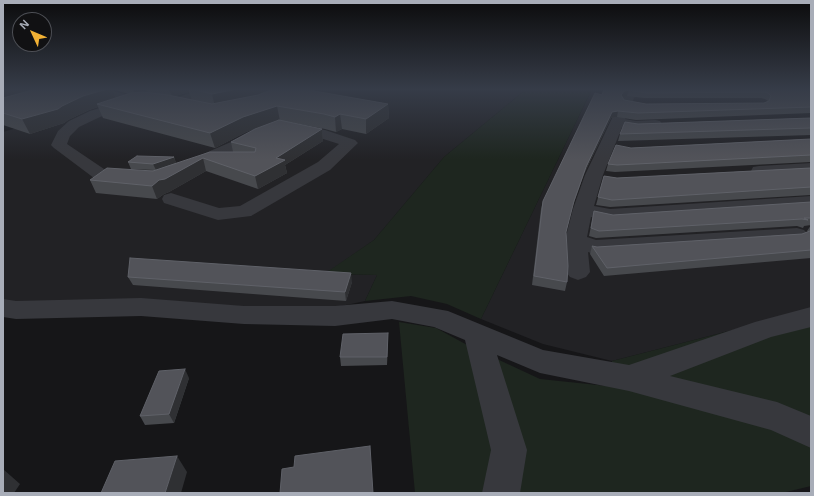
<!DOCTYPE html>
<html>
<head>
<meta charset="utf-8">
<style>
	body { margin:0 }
	#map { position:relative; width:814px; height:496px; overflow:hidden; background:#161618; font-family:Helvetica,sans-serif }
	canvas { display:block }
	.frame { position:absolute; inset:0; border:4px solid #a8adb8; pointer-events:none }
	.north { position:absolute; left:12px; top:12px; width:40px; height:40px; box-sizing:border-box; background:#111113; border:1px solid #4d4f55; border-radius:50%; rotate:314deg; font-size:11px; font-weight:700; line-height:16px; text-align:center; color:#a8adb8 }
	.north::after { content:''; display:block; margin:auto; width:14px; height:18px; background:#f2b134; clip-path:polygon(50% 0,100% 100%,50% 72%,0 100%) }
</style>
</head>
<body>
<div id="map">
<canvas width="814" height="496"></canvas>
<div class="frame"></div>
<div class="north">N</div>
</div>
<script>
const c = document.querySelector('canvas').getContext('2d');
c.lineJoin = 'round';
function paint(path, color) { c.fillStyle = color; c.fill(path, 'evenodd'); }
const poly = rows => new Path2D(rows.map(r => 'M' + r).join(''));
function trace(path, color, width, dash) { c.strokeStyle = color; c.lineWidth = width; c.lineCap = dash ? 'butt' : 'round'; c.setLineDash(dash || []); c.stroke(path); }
paint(poly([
	[92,89,521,89,524,91,444,157,374,240,325,274,377,275,365,301,332,308,3,301,3,132,83,108],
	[592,89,811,89,811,310,612,361,543,344,481,319]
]), '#222225');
paint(poly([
	[521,89,592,89,481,319,447,304,411,296,365,301,377,275,324,274,374,240,444,157,524,91],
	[811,310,811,486,782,493,415,493,399,322,436,328,469,346,540,379,607,386,612,361]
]), '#1e261f');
paint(poly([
	[86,89,106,89,139,98,141,101,139,104,100,117,79,127,70,136,67,144,104,169,135,172,138,176,135,180,129,181,94,178,54,148,51,145,58,131,69,121,90,111,122,101,88,91,86,89],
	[202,89,221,89,219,91,177,106,169,106,167,103,169,100,202,89],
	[626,89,638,89,625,119,636,121,655,120,660,121,662,124,660,127,655,128,636,129,622,127,603,175,594,206,610,209,811,196,811,208,610,221,591,217,587,237,596,240,797,228,804,230,808,234,804,238,797,240,594,254,588,252,590,272,586,277,578,280,570,277,566,272,565,240,573,209,585,175,626,89],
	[292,124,325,130,355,140,358,143,330,170,251,216,218,220,164,203,162,199,164,195,171,193,219,208,240,206,318,162,339,144,317,137,287,131,285,128,287,125,292,124],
	[259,130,264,131,266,134,264,137,217,161,195,169,189,168,187,164,189,160,259,130],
	[811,163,811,173,759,176,753,175,751,171,753,167,759,166,811,163],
	[141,298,244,306,335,306,392,301,448,311,543,350,629,365,755,322,811,307,811,327,771,337,670,376,777,402,811,416,811,448,771,430,629,391,540,373,497,355,527,450,520,493,482,493,491,450,465,340,434,327,392,319,335,326,244,324,141,316,16,319,3,317,3,299,16,301,141,298]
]), '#37383d');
paint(poly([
	[3,89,112,89,116,98,129,94,112,89,317,89,313,91,388,104,389,118,366,134,342,129,336,132,325,129,284,121,322,129,323,141,285,165,287,173,258,189,206,171,169,192,164,194,157,199,96,193,90,180,154,170,131,169,128,162,174,157,176,163,233,152,231,142,263,126,246,132,215,148,103,118,98,107,89,110,68,120,64,123,30,134,3,125],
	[189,92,192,100,175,96],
	[604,89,811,89,811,113,636,120,617,117,611,118,584,174,572,208,566,232,567,282,565,291,532,285,541,209,543,201,602,95],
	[627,96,644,98,761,98,765,99,768,101,764,103,646,104,624,100,623,97],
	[811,118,811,135,618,141,620,134,638,124],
	[811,139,811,162,615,172,606,171,608,164,631,148],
	[811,168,811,195,610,207,596,205,604,176,617,178],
	[811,202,811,258,604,276,590,254,592,246,597,247,802,234,808,232,807,231,811,225,804,226,803,228,797,226,596,238,589,236,594,211,613,215],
	[128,277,352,282,346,301,133,285],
	[388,333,387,365,341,366,340,357],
	[189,378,174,423,145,425,140,416]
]), '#47494d');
paint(poly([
	[3,89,53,89,3,102],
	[107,89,112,89,117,101,97,104,98,107,89,110,68,120,64,123,30,134,22,119,62,106,83,96],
	[133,89,146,89,148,95,135,95],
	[169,89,189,89,189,92,172,97],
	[236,89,280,89,215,107,212,94],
	[290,89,317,89,292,100],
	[629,90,627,96,623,97,621,95,624,91],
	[388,104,389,118,366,134,366,119],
	[277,106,280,121,246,132,215,148,210,133,243,117],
	[618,111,617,117,611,118,584,174,572,208,574,201,586,167,612,112],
	[340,114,342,129,336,132,335,117],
	[322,129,323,141,285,165,287,173,258,189,255,176,276,158],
	[174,157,176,163,156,170,153,164],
	[203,158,206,171,169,192,164,194,157,199,152,186,159,180],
	[351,273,352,282,346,301,345,292],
	[388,333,388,342,387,365,387,357],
	[185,369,189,378,174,423,169,414],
	[177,456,187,472,181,493,165,493],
	[3,469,20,484,14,493,3,493]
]), '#2f3033');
const building = poly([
	[36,89,107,89,83,96,62,106,58,109,22,119,3,113,3,98,36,89],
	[192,89,236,89,212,94,192,89],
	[273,89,303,89,388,104,366,119,340,114,335,117,324,114,277,106,243,117,210,133,97,104,131,93,143,92,168,95,212,104,258,95,273,89],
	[604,89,719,89,735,91,731,89,811,89,811,107,638,113,618,111,612,112,586,167,574,201,566,232,568,266,567,282,534,276,543,201,595,93,602,95,604,89],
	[629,90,646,93,764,92,768,93,771,96,769,101,764,103,646,104,624,100,621,95,624,91,629,90],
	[811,118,811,128,620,134,625,122,638,124,811,118],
	[279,120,322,129,276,158,285,160,255,176,203,158,165,179,159,180,152,186,90,180,107,168,153,171,210,152,255,152,256,148,231,142,255,129,279,120],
	[811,139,811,155,617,165,608,164,616,145,631,148,811,139],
	[137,156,174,157,153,164,128,162,137,156],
	[811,168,811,187,612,200,598,197,604,176,617,178,811,168],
	[811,202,811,218,804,218,808,220,802,219,599,231,591,228,594,211,613,215,811,202],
	[811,230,811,250,607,268,592,246,597,247,802,234,810,231,811,230],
	[130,258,351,273,345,292,128,277,130,258],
	[388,333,387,357,340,357,343,334,388,333],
	[185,369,169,414,140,416,159,371,185,369],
	[370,446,373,493,280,493,282,469,294,467,295,456,370,446],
	[177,456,165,493,101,493,115,461,177,456]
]);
paint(building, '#525359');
trace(building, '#5f6168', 1);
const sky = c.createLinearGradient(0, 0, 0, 159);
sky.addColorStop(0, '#0c0c0d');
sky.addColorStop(0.56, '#363c48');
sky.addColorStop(1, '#363c4800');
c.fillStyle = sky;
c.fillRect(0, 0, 814, 159);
</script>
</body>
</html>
